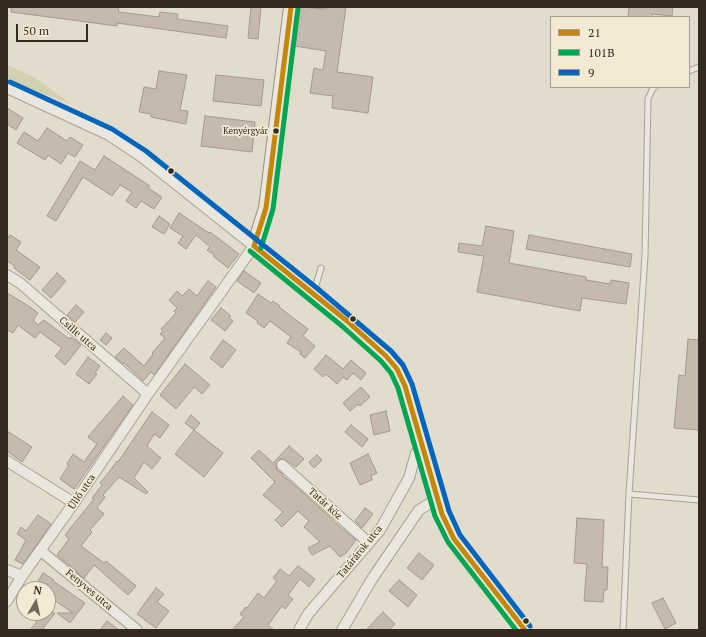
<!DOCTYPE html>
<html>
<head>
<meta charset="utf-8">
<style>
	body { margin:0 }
	#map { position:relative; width:706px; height:637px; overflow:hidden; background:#e2dccd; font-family:"PT Serif",serif }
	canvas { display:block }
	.frame { position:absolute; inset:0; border:8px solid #352a1f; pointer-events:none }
	.legend { position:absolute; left:550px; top:16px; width:140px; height:72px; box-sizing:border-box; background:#f3e9d4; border:1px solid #a79d8c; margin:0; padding:5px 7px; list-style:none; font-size:12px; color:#352a1f }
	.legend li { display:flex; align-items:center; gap:8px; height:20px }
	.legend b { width:20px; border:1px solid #a79d8c }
	.north { position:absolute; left:16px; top:581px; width:40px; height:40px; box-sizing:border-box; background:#f3e9d4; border:1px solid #a79d8c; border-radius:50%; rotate:9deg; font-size:11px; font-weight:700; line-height:16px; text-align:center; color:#352a1f }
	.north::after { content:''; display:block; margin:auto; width:14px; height:18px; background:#72685c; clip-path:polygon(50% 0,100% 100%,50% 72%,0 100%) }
	.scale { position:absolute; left:16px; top:24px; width:72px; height:18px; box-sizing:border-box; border:2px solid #352a1f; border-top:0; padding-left:5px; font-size:12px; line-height:14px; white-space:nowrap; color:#352a1f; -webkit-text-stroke:3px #f3e9d4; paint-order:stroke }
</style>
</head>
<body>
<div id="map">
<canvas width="706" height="637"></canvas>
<div class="frame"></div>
<ul class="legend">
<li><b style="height:5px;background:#c68708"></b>21</li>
<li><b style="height:5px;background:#00a651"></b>101B</li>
<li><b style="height:5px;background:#0065bd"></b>9</li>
</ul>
<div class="north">N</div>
<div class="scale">50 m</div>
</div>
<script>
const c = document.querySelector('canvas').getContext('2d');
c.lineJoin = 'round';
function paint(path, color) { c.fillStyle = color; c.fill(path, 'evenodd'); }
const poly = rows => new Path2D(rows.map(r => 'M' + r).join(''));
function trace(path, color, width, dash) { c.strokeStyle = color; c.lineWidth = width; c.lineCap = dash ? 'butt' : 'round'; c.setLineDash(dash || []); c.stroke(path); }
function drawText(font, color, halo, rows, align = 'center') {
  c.font = font + ' "PT Serif",serif'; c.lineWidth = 3.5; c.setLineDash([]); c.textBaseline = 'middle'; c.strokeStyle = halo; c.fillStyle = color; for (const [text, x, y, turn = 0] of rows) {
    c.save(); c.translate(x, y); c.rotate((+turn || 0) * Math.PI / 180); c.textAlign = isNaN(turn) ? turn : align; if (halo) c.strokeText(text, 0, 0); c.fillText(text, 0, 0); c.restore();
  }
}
paint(poly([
	[7,65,32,76,73,105,7,80]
]), '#d1d1b1');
const building = poly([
	[11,7,118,7,119,12,159,17,160,12,178,14,177,19,228,26,226,38,117,23,117,26,11,12,11,7],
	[251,7,261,7,258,39,248,38,251,7],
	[300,7,326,9,326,7,346,7,337,72,373,77,368,113,332,108,333,96,310,93,314,68,323,70,326,51,295,46,300,7],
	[629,7,673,7,672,16,652,14,652,17,628,17,629,7],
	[159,71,187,75,180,110,188,111,186,124,151,117,151,114,139,112,144,87,156,89,159,71],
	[216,75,264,80,261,106,213,101,216,75],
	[7,108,23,118,16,130,7,124,7,108],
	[205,116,255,122,252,152,201,146,205,116],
	[47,128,67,141,70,137,83,145,75,157,68,153,61,164,48,155,45,160,17,143,24,132,38,141,47,128],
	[104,156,150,186,148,188,162,197,154,209,141,201,136,208,126,201,132,192,120,185,112,196,83,177,56,221,47,216,80,161,95,170,104,156],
	[179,213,209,233,210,232,239,254,228,268,213,256,214,255,207,250,210,247,196,235,186,249,178,243,183,236,170,228,179,213],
	[159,216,170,224,164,234,152,227,159,216],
	[486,226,514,231,509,263,586,277,586,280,610,284,611,280,629,283,626,304,582,298,580,311,477,292,484,256,458,252,459,243,482,246,486,226],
	[10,235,21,242,16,250,40,267,30,280,14,268,15,266,7,261,7,239,10,235],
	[529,235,632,254,630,267,526,249,529,235],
	[244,271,261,283,254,293,237,281,244,271],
	[57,273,66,281,51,298,42,290,57,273],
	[208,281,216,287,154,375,151,372,143,381,124,363,123,364,115,357,124,348,144,366,153,354,152,353,165,338,160,334,163,331,161,329,176,313,174,311,177,308,169,300,177,291,182,296,189,289,197,296,208,281],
	[7,293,27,305,38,313,33,320,38,325,44,320,69,339,71,337,81,345,65,365,55,356,62,348,40,332,35,338,18,325,13,333,7,330,7,293],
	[258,294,271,303,273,301,280,306,279,307,308,329,303,336,315,346,305,358,300,354,301,352,287,343,291,337,270,321,264,328,257,323,258,321,246,313,258,294],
	[76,305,84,312,75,322,67,315,76,305],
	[221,308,231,316,229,318,233,321,225,331,211,320,221,308],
	[106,333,112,338,106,345,100,340,106,333],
	[688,339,699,340,699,430,674,428,679,375,685,376,688,339],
	[223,340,236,350,222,368,210,358,223,340],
	[326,355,343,369,351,360,366,373,361,380,353,373,347,380,343,377,337,384,326,374,323,377,314,369,326,355],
	[88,357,100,366,95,373,97,374,89,384,76,374,88,357],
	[185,364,210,385,202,394,194,387,176,409,160,395,185,364],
	[360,388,362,388,370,397,360,406,358,404,350,411,343,403,360,388],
	[123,396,133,405,74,489,60,479,69,465,67,464,73,454,84,462,97,444,88,437,123,396],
	[386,411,390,431,374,435,370,415,386,411],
	[152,412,169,425,160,438,154,434,147,446,161,458,152,469,144,462,134,478,148,492,146,494,119,477,103,495,105,497,97,508,104,514,90,530,92,532,81,546,104,563,106,561,136,586,128,595,94,565,84,578,57,555,69,539,65,535,94,499,92,498,102,485,100,483,110,471,117,461,118,462,152,412],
	[191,415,200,423,194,430,185,423,191,415],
	[351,425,368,439,362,447,345,432,351,425],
	[194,430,223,453,204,477,175,454,194,430],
	[7,431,32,447,22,462,7,451,7,431],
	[289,446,304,459,296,467,284,459,280,459,276,464,277,470,283,474,282,475,302,492,333,520,332,520,356,540,346,553,340,557,330,546,312,555,308,548,320,542,304,527,309,521,298,511,282,527,275,520,283,512,263,495,275,482,251,458,259,450,273,463,289,446],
	[368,454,377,473,371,476,372,480,360,485,350,463,368,454],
	[317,455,322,460,314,468,309,462,317,455],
	[365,508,373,514,362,528,355,521,365,508],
	[38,515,51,524,23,564,15,560,26,540,17,534,21,527,26,531,38,515],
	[577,518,604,520,602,567,608,567,607,590,604,590,603,602,584,601,587,564,574,563,577,518],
	[419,553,434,565,422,580,407,568,419,553],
	[298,566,315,579,309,587,300,579,288,595,293,599,285,609,282,606,268,625,274,630,232,630,244,617,240,614,246,607,247,608,258,593,264,598,277,581,273,578,280,569,289,576,298,566],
	[43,573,54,580,53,581,85,603,70,623,57,613,73,613,48,596,48,589,34,589,39,584,37,583,43,573],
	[399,580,417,595,408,607,389,591,399,580],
	[156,588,164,594,157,602,169,611,156,628,137,614,156,588],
	[663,598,676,623,665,629,652,603,663,598],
	[383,612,395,624,389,630,366,630,383,612],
	[27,613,55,613,42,630,30,630,37,622,27,613],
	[107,621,119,630,100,630,107,621]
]);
paint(building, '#c6baae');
trace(building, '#a2988d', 1);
const lane = poly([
	[689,71,699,67],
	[314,292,321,268],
	[629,494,699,500],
	[623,630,629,494,645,256,648,99,653,88,655,87]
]);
const street = poly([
	[7,88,109,135,142,157,254,246,148,394,74,503,22,576,7,601],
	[7,275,20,283,148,394],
	[7,461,74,503],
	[282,465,369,543],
	[41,551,137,630],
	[7,570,22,576],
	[299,630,308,614,380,530,409,478,416,453,422,446],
	[342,630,372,579,419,510,437,499]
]);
const secondary = poly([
	[291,7,266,208,254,246,347,321,386,356,397,369,405,386,442,514,454,539,468,558,525,630]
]);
trace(lane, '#a7a197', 7);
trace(street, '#a7a197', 12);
trace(secondary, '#979186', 16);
trace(lane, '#eae7df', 5);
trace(street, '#eae7df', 10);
trace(secondary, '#eae7df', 14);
trace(poly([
	[254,246,347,321,386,356,397,369,405,386,442,514,454,539,525,630],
	[254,246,266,208,291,7]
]), '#c68708', 5);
trace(poly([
	[261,248,273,209,298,8],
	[250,251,342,326,381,361,391,373,398,388,435,516,448,542,516,630]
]), '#00a651', 5);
trace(poly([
	[10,82,112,129,146,151,318,289,391,351,403,365,412,384,449,511,460,535,530,626]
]), '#0065bd', 5);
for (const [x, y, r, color] of [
	[276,131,3.5,"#352a1f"],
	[171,171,3.5,"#352a1f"],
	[353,319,3.5,"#352a1f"],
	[526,621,3.5,"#352a1f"]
]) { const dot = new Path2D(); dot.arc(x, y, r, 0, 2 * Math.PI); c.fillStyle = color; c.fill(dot); trace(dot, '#f3e9d4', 1.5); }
drawText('9px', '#352a1f', '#f3e9d4', [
	["Kenyérgyár",268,131]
], 'right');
drawText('10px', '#352a1f', '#f3e9d4', [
	["Csille utca",78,334,41],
	["Üllő utca",82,492,-56],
	["Tatár köz",325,504,42],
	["Tatárárok utca",360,552,-51],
	["Fenyves utca",89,590,40]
]);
</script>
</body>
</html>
